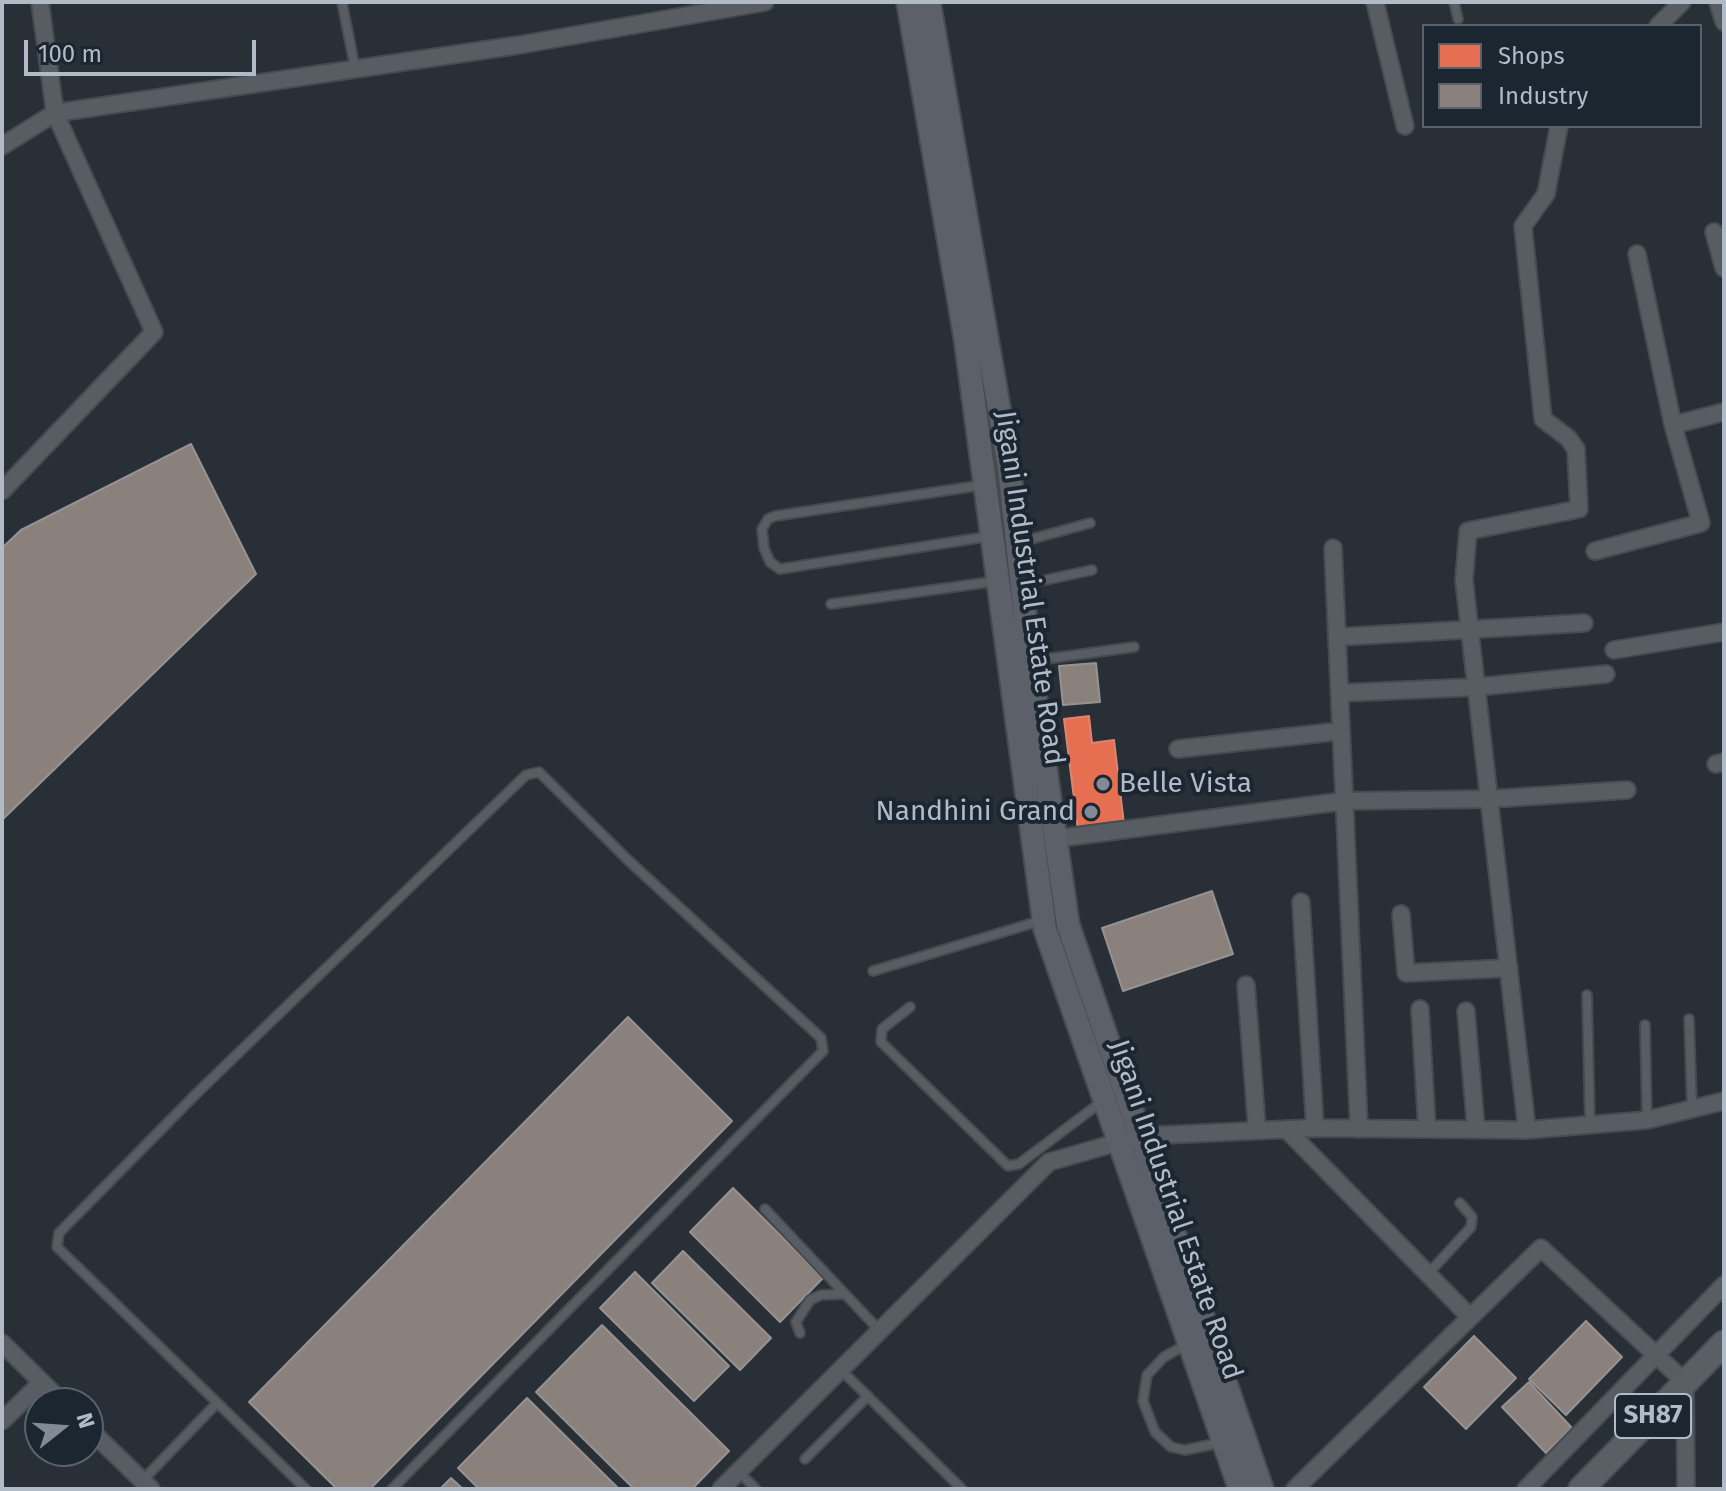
<!DOCTYPE html>
<html>
<head>
<meta charset="utf-8">
<style>
	body { margin:0 }
	#map { position:relative; width:1726px; height:1491px; overflow:hidden; background:#282f36; font-family:"Fira Sans",sans-serif }
	canvas { display:block }
	.frame { position:absolute; inset:0; border:4px solid #b1bbc8; pointer-events:none }
	.legend { position:absolute; left:1422px; top:24px; width:280px; height:104px; box-sizing:border-box; background:#1b2631; border:2px solid #57626d; margin:0; padding:10px 14px; list-style:none; font-size:24px; color:#b1bbc8 }
	.legend li { display:flex; align-items:center; gap:16px; height:40px }
	.legend b { width:40px; border:2px solid #57626d }
	.north { position:absolute; left:24px; top:1387px; width:80px; height:80px; box-sizing:border-box; background:#1b2631; border:2px solid #57626d; border-radius:50%; rotate:73deg; font-size:22px; font-weight:700; line-height:32px; text-align:center; color:#b1bbc8 }
	.north::after { content:''; display:block; margin:auto; width:28px; height:36px; background:#818a95; clip-path:polygon(50% 0,100% 100%,50% 72%,0 100%) }
	.scale { position:absolute; left:24px; top:40px; width:232px; height:36px; box-sizing:border-box; border:4px solid #b1bbc8; border-top:0; padding-left:10px; font-size:24px; line-height:28px; white-space:nowrap; color:#b1bbc8; -webkit-text-stroke:6px #1b2631; paint-order:stroke }
</style>
</head>
<body>
<div id="map">
<canvas width="1726" height="1491"></canvas>
<div class="frame"></div>
<ul class="legend">
<li><b style="height:22px;background:#e76f51"></b>Shops</li>
<li><b style="height:22px;background:#8a817c"></b>Industry</li>
</ul>
<div class="north">N</div>
<div class="scale">100 m</div>
</div>
<script>
const c = document.querySelector('canvas').getContext('2d');
c.lineJoin = 'round';
function paint(path, color) { c.fillStyle = color; c.fill(path, 'evenodd'); }
const poly = rows => new Path2D(rows.map(r => 'M' + r).join(''));
function trace(path, color, width, dash) { c.strokeStyle = color; c.lineWidth = width; c.lineCap = dash ? 'butt' : 'round'; c.setLineDash(dash || []); c.stroke(path); }
function drawText(font, color, halo, rows, align = 'center') {
  c.font = font + ' "Fira Sans",sans-serif'; c.lineWidth = 8; c.setLineDash([]); c.textBaseline = 'middle'; c.strokeStyle = halo; c.fillStyle = color; for (const [text, x, y, turn = 0] of rows) {
    c.save(); c.translate(x, y); c.rotate((+turn || 0) * Math.PI / 180); c.textAlign = isNaN(turn) ? turn : align; if (halo) c.strokeText(text, 0, 0); c.fillText(text, 0, 0); c.restore();
  }
}
const shops = poly([
	[1089,716,1092,743,1114,740,1124,824,1078,830,1064,719,1089,716]
]);
paint(shops, '#e76f51');
trace(shops, '#d78675', 2);
const industry = poly([
	[191,444,256,574,2,820,2,548,21,530,191,444],
	[1096,663,1100,702,1063,705,1059,666,1096,663],
	[1212,891,1233,954,1123,991,1102,928,1212,891],
	[628,1017,732,1121,370,1489,337,1489,249,1402,628,1017],
	[733,1188,823,1278,780,1322,690,1232,733,1188],
	[683,1251,771,1338,740,1370,652,1283,683,1251],
	[635,1272,729,1366,694,1401,600,1308,635,1272],
	[1586,1321,1622,1357,1566,1415,1529,1379,1586,1321],
	[602,1325,729,1451,692,1489,634,1489,536,1392,602,1325],
	[1474,1336,1516,1378,1466,1429,1424,1387,1474,1336],
	[1529,1382,1572,1428,1546,1453,1502,1407,1529,1382],
	[527,1398,619,1489,479,1489,458,1468,527,1398],
	[451,1478,463,1489,440,1489,451,1478]
]);
paint(industry, '#8a817c');
trace(industry, '#969293', 2);
const lane = poly([
	[342,2,355,68],
	[1454,2,1458,19],
	[983,485,775,516,768,519,762,529,764,548,770,562,780,569,991,536],
	[1017,543,1090,523],
	[1022,585,1092,570],
	[831,604,997,581],
	[1031,661,1134,647],
	[873,971,1043,920],
	[1587,995,1590,1125],
	[910,1007,882,1029,881,1042,1008,1166,1019,1164,1104,1100],
	[1689,1019,1692,1108],
	[1645,1025,1647,1119],
	[765,1209,879,1330],
	[1428,1274,1471,1227,1472,1217,1460,1203],
	[800,1333,796,1322,810,1300,821,1295,845,1294],
	[1187,1344,1164,1357,1147,1375,1143,1401,1155,1432,1171,1447,1185,1450,1224,1442],
	[841,1370,962,1489],
	[805,1459,868,1396],
	[739,1472,756,1489],
	[142,1481,217,1403],
	[306,1489,57,1247,59,1233,197,1093,526,775,539,772,628,860,821,1038,823,1051,392,1489]
]);
const street = poly([
	[1375,2,1405,126],
	[1718,2,1724,22],
	[1658,26,1682,2],
	[2,146,55,113,519,45,765,2],
	[1714,232,1724,268],
	[1637,254,1673,425],
	[2,491,154,332,55,113,40,2],
	[1333,548,1359,1129],
	[1595,551,1701,523,1673,425,1724,412],
	[1337,637,1584,623],
	[1614,650,1724,632],
	[1340,693,1477,687,1606,674],
	[1178,749,1341,731],
	[1716,764,1724,762],
	[1053,839,1344,801,1490,799,1627,790],
	[1301,902,1315,1128],
	[1401,914,1406,973,1509,968],
	[1246,985,1257,1129],
	[1420,1009,1427,1129],
	[1466,1011,1476,1129],
	[1286,1129,1469,1316],
	[1527,1130,1464,580,1468,531,1579,509,1576,449,1568,438,1543,419,1523,226,1546,194,1559,126],
	[2,1343,63,1403],
	[2,1421,42,1382],
	[88,1428,151,1489],
	[721,1489,1049,1162,1140,1136,1315,1128,1527,1130,1647,1120,1724,1101],
	[1295,1489,1541,1248,1685,1382,1686,1489],
	[1526,1489,1724,1285]
]);
const secondary = poly([
	[908,2,965,336,1045,929,1240,1489],
	[929,2,1009,467,1030,661,1068,925,1262,1489]
]);
const primary = poly([
	[1581,1489,1724,1343]
]);
trace(lane, '#464b51', 12);
trace(street, '#464b51', 20);
trace(secondary, '#464b51', 26);
trace(primary, '#454b53', 28);
trace(lane, '#585d64', 8);
trace(street, '#585d64', 16);
trace(secondary, '#5c6169', 22);
trace(primary, '#5a5f66', 24);
for (const [x, y, r, color] of [
	[1103,784,8,"#818a95"],
	[1091,812,8,"#818a95"]
]) { const dot = new Path2D(); dot.arc(x, y, r, 0, 2 * Math.PI); c.fillStyle = color; c.fill(dot); trace(dot, '#1b2631', 3); }
for (const [x, y, w] of [
	[1653,1416,76]
]) { const box = new Path2D(); box.roundRect(x - w / 2, y - 22, w, 44, 6); c.fillStyle = '#1b2631'; c.fill(box); trace(box, '#b1bbc8', 2); }
drawText('bold 26px', '#b1bbc8', null, [
	["SH87",1653,1416]
]);
drawText('28px', '#b1bbc8', '#1b2631', [
	["Jigani Industrial Estate Road",1029,588,82],
	["Jigani Industrial Estate Road",1175,1210,71]
]);
drawText('28px', '#b1bbc8', '#1b2631', [
	["Belle Vista",1119,784],
	["Nandhini Grand",1075,812,"right"]
], 'left');
</script>
</body>
</html>
